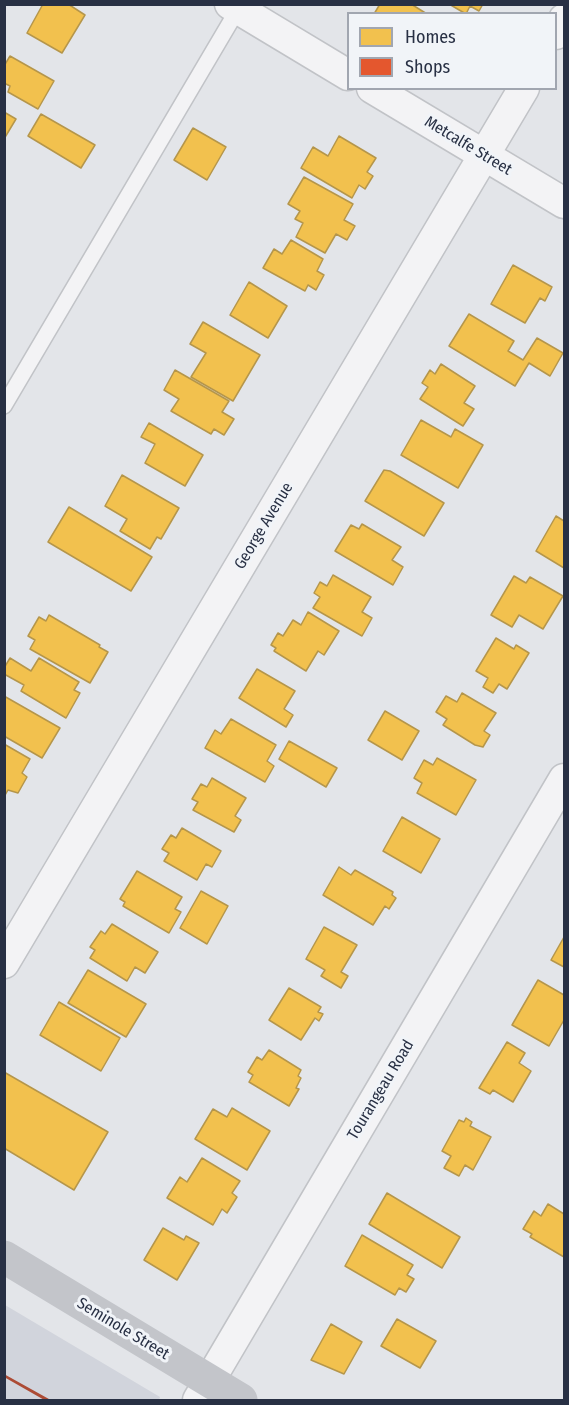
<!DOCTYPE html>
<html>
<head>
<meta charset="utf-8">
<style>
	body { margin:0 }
	#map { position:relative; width:569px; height:1405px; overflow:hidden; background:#e3e5e9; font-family:"Fira Sans Condensed",sans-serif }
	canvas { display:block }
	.frame { position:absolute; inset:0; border:6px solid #283044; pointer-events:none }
	.legend { position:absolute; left:347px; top:12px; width:210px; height:78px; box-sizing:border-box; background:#f1f4f8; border:2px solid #a1a6b0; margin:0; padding:8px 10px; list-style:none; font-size:18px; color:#283044 }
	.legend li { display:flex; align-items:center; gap:12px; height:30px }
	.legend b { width:30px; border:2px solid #a1a6b0 }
</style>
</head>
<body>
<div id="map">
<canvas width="569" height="1405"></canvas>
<div class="frame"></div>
<ul class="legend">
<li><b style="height:16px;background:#f2c14e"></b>Homes</li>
<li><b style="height:16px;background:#e4572e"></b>Shops</li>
</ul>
</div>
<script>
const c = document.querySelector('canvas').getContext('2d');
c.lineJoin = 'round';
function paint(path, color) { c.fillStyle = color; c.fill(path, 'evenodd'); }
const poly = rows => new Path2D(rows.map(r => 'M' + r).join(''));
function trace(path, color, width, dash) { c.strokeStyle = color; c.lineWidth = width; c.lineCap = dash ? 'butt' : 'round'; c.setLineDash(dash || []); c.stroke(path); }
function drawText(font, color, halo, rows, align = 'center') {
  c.font = font + ' "Fira Sans Condensed",sans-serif'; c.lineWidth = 6; c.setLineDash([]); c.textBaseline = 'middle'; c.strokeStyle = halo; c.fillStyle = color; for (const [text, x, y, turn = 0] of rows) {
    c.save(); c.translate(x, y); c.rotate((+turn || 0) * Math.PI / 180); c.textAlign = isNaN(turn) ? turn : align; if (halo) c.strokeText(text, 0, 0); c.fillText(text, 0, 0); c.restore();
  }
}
paint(poly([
	[5,1305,160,1397,159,1400,5,1400]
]), '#d1d4dc');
const homes = poly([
	[43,4,68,4,85,15,62,53,27,33,43,4],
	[380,4,411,4,427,14,374,14,380,4],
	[449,4,483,4,479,11,470,6,466,14,449,4],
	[10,56,54,81,38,109,8,92,10,86,4,83,4,66,10,56],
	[4,112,16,119,4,139,4,112],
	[41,114,95,145,81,168,28,136,41,114],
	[193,128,226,147,207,180,174,160,193,128],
	[339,136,376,158,367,172,373,176,365,189,359,185,352,198,301,168,313,147,328,156,339,136],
	[304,177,353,204,344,220,355,226,347,240,336,234,325,253,296,237,303,223,295,219,300,211,288,204,304,177],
	[291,240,323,259,317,271,324,275,316,290,308,285,305,291,263,268,274,249,282,254,291,240],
	[513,265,552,287,545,301,540,298,525,323,491,304,513,265],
	[249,282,287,306,268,338,230,315,249,282],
	[469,314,514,341,508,351,523,360,537,338,563,353,550,376,529,363,515,386,449,346,469,314],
	[203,322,260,355,233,401,191,377,206,353,190,344,203,322],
	[441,364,475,386,464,403,474,409,463,426,420,399,428,387,422,383,430,370,435,374,441,364],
	[175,370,229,401,222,412,234,419,224,435,214,429,211,434,171,411,179,399,164,390,175,370],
	[421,420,451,437,455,429,483,445,458,488,401,455,421,420],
	[149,423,203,455,185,486,145,463,155,444,141,437,149,423],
	[384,470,390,471,444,503,424,536,365,501,384,470],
	[122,475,179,508,161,539,157,537,150,549,120,531,127,519,105,506,122,475],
	[69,507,152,557,131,591,48,542,69,507],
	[556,516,564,521,564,568,536,551,556,516],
	[362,524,401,547,392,560,403,567,393,585,335,551,351,525,359,529,362,524],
	[333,575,371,597,362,612,372,618,362,636,313,608,320,597,314,593,320,582,327,586,333,575],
	[514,576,526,583,530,577,563,596,543,629,519,615,512,627,491,615,514,576],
	[308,612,339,631,324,655,318,651,306,671,274,651,276,648,271,645,278,633,283,636,293,620,301,625,308,612],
	[49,615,100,645,99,647,108,652,90,683,30,649,35,640,28,636,39,617,46,621,49,615],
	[496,638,514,649,516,645,529,653,507,689,499,684,493,693,483,687,488,678,476,671,496,638],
	[10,658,31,671,39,658,79,682,74,690,80,693,66,718,21,691,24,685,4,674,4,668,10,658],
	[257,669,295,691,284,709,293,715,286,727,239,698,257,669],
	[462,693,496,713,484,731,490,735,483,747,475,745,443,725,447,719,436,712,446,696,457,702,462,693],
	[4,696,60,728,42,758,4,736,4,696],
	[385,711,419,731,402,760,368,740,385,711],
	[231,719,276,745,267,761,274,766,265,782,205,748,215,730,221,734,231,719],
	[289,741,337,768,326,787,279,759,289,741],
	[4,744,30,759,22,773,27,777,18,793,8,790,4,797,4,744],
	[437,758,476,780,456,815,417,793,422,783,414,778,424,760,433,765,437,758],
	[212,778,246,798,235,816,241,820,234,832,193,810,198,802,192,799,201,784,207,787,212,778],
	[402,817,440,839,421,873,383,851,402,817],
	[182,828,221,851,212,867,206,864,197,880,164,861,169,853,162,849,171,835,176,838,182,828],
	[339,867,351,875,355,870,393,892,392,895,396,898,389,909,385,906,373,925,323,895,339,867],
	[137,871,182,897,175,909,181,912,169,933,123,906,125,902,120,899,137,871],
	[201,891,228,906,207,944,180,928,201,891],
	[112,924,158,952,145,973,135,967,127,981,90,958,95,950,90,947,101,931,105,934,112,924],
	[324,927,357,945,341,972,348,976,341,988,321,976,325,970,306,959,324,927],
	[564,937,564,967,551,960,564,937],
	[88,970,146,1004,126,1037,68,1003,88,970],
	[538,980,564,995,564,1020,549,1046,512,1025,538,980],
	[289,988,321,1007,318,1012,323,1014,319,1021,315,1018,301,1040,269,1020,289,988],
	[59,1002,120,1038,101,1071,40,1035,59,1002],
	[507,1042,525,1053,519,1063,531,1071,513,1102,493,1090,490,1094,479,1088,507,1042],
	[269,1050,301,1070,298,1076,301,1078,296,1088,299,1089,289,1106,249,1082,253,1075,248,1072,257,1057,262,1060,269,1050],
	[4,1072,108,1132,74,1190,4,1148,4,1072],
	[232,1108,270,1131,247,1170,195,1139,213,1109,227,1117,232,1108],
	[466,1118,472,1122,470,1126,491,1137,473,1170,465,1165,459,1176,444,1168,451,1156,442,1151,459,1120,464,1122,466,1118],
	[202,1158,240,1181,232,1193,237,1197,227,1213,222,1209,213,1225,167,1198,180,1177,187,1182,202,1158],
	[387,1193,460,1237,442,1268,369,1224,387,1193],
	[548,1204,564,1214,564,1257,530,1237,532,1234,523,1229,534,1211,541,1216,548,1204],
	[163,1228,184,1240,186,1236,199,1243,177,1280,144,1260,163,1228],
	[362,1235,413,1265,407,1275,414,1279,406,1292,399,1288,395,1295,345,1266,362,1235],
	[397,1319,436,1341,420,1368,381,1346,397,1319],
	[331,1324,362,1342,344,1374,311,1360,331,1324]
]);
paint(homes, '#f2c14e');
trace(homes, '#b5964b', 1.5);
const shops = poly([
	[4,1375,49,1400,4,1400,4,1375],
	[4,1376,46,1400,4,1400,4,1376]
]);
paint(shops, '#e4572e');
trace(shops, '#ac4b35', 1.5);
const lane = poly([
	[4,406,241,4]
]);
const street = poly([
	[230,4,348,75],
	[556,34,564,19],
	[372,88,564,203],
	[4,963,524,88],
	[198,1400,564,779]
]);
trace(lane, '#c1c3c7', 18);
trace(street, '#c1c3c7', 33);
trace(lane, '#f3f3f5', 15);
trace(street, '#f3f3f5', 30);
trace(poly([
	[4,1257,241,1400]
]), '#c3c5ca', 33);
drawText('16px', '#283044', '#f1f4f8', [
	["Metcalfe Street",468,146,31],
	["George Avenue",264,526,-59],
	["Tourangeau Road",381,1090,-59],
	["Seminole Street",123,1329,31]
]);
</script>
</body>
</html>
